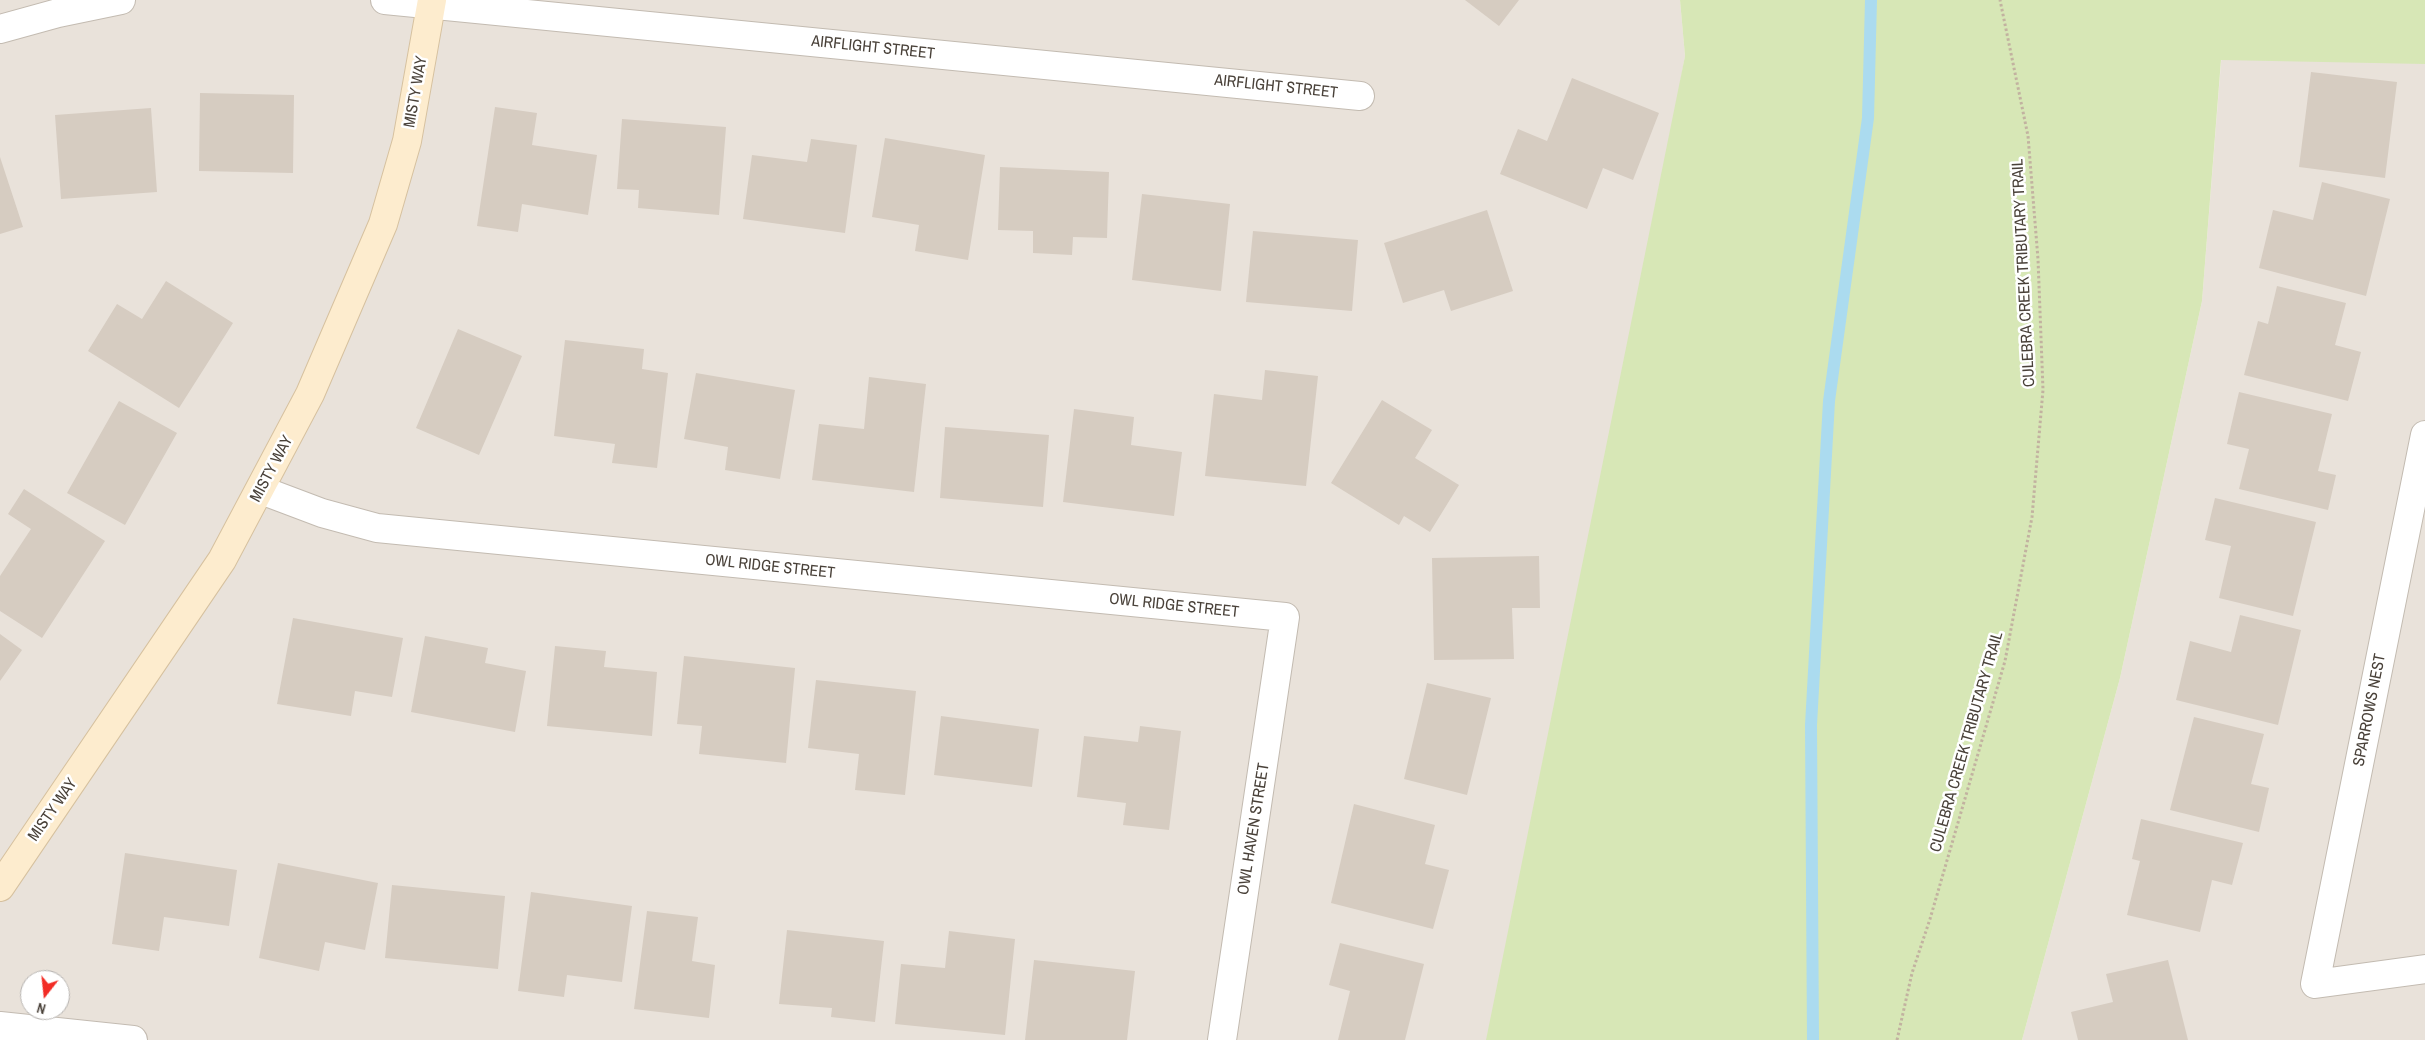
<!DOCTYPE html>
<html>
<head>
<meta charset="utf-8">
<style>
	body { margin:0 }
	#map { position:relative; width:2425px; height:1040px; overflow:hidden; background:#f5f1eb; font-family:"Archivo Narrow",sans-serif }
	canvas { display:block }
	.north { position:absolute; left:20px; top:970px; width:50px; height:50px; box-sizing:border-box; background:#fff; border:1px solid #b6b3b0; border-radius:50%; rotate:196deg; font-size:14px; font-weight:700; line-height:20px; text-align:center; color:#494139 }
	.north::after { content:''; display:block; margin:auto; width:18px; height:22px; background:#f22c25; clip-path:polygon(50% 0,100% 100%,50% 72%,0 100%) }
</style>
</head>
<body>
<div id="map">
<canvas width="2425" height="1040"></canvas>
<div class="north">N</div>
</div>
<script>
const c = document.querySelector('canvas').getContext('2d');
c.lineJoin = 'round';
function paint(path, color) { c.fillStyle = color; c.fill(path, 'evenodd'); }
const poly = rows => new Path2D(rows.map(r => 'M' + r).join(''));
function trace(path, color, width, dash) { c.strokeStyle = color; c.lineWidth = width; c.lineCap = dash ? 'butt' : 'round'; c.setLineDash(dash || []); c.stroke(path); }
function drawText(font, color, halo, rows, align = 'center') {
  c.font = font + ' "Archivo Narrow",sans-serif'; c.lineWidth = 5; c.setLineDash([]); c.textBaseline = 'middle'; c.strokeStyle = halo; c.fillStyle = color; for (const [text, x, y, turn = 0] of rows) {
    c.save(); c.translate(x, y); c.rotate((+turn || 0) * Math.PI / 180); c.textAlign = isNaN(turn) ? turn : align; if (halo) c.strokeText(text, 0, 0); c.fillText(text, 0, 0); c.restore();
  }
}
paint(poly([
	[0,0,1680,0,1685,56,1508,1040,0,1040],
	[30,980,60,980,60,1010,30,1010],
	[2226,0,2425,0,2425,1040,2022,1040,2120,678,2202,301]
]), '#e9e2da');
paint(poly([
	[1680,0,2425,0,2425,64,2221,60,2202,301,2120,678,2022,1040,1486,1040,1685,56]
]), '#d7e7b6');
trace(poly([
	[1813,1040,1811,725,1829,401,1868,118,1871,0]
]), '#abdbef', 12);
paint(poly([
	[1465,0,1519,0,1499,26],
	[2311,72,2397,82,2385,178,2299,167],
	[1572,78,1659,113,1633,180,1603,168,1587,209,1500,174,1518,129,1547,141],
	[200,93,294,95,293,173,199,171],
	[495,107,537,113,532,145,597,155,588,215,522,204,518,232,477,226],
	[151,108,157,192,61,199,55,115],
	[622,119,726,127,719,215,638,208,639,190,617,189],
	[885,138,985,155,968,260,915,251,919,225,872,217],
	[811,139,857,145,845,233,743,219,752,155,807,162],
	[0,157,23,227,0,234],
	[1000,167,1109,172,1107,238,1073,237,1072,255,1033,253,1033,231,998,230],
	[2322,182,2390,199,2366,296,2259,268,2273,210,2313,220],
	[1142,194,1230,204,1221,291,1132,280],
	[1487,210,1513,291,1451,311,1444,290,1403,303,1384,243],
	[1253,231,1358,240,1352,311,1246,302],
	[166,281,233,323,179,408,88,351,117,304,142,319],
	[2277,286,2346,303,2335,345,2361,352,2348,401,2244,375,2258,321,2268,324],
	[458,329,522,356,479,455,416,428],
	[565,340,644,349,642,369,668,373,657,468,612,463,615,444,554,436],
	[1265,370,1318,376,1306,486,1205,476,1214,394,1262,400],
	[696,373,795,390,780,479,725,470,728,447,684,439],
	[869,377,926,384,914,492,812,480,819,424,864,429],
	[2239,392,2332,414,2318,471,2336,475,2328,510,2239,489,2249,449,2227,444],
	[1382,400,1432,430,1415,458,1459,485,1430,532,1404,516,1399,525,1331,483],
	[119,401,177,433,125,525,67,493],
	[1074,409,1134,417,1131,445,1182,452,1174,516,1063,502],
	[945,427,1049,435,1043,507,940,498],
	[24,489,105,541,42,638,0,611,0,576,31,529,8,514],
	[2215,498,2316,522,2293,616,2219,598,2231,546,2205,540],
	[1539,556,1540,608,1512,608,1514,659,1434,660,1432,558],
	[2240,615,2301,630,2278,725,2176,700,2190,641,2231,652],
	[293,618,403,638,392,697,355,691,351,716,277,704],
	[0,634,22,650,0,681],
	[425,636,488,648,485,663,526,671,515,732,411,712],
	[555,646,606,651,604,667,657,672,652,736,547,726],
	[684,656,795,668,786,763,699,754,702,726,677,724],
	[816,680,916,691,905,795,855,790,859,754,808,748],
	[1427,683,1491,698,1467,795,1404,779],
	[941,716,1039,729,1032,787,934,775],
	[2194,717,2264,734,2251,784,2269,788,2259,832,2170,810],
	[1140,726,1181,731,1169,830,1123,825,1126,803,1077,797,1084,736,1138,742],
	[1354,804,1435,825,1425,864,1449,870,1433,929,1331,903],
	[2141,819,2243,843,2232,885,2212,880,2200,932,2127,915,2140,861,2132,859],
	[125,853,237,870,229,926,164,917,159,951,112,944],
	[278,863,378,883,365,950,325,942,319,971,259,958],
	[392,885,505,896,498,969,385,958],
	[531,892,632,906,622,982,567,975,564,997,518,991],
	[647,911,698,917,692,961,715,965,709,1018,634,1009],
	[787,930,884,941,875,1022,831,1017,832,1008,779,1004],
	[949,931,1015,939,1005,1035,895,1024,901,964,945,968],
	[1340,943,1424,964,1405,1040,1338,1040,1350,991,1329,985],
	[1034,960,1135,971,1127,1040,1025,1040],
	[2168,960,2188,1040,2078,1040,2071,1012,2113,1002,2106,974]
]), '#d6ccc1');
const street = poly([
	[385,0,1360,96],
	[0,29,58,13,121,0],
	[2425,435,2315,984,2425,969],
	[261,490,322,513,377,528,1285,617,1222,1040],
	[0,1026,133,1040]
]);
const secondary = poly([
	[0,887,222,560,310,394,383,224,407,141,432,0]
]);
trace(street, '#c3bbb1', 30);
trace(secondary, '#d6c19f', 30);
trace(poly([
	[1897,1040,1912,973,1930,919,2005,661,2032,517,2043,390,2038,259,2028,136,2000,0]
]), '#c2b2a0', 3, [2.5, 2.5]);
trace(street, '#fff', 28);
trace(secondary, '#fdecce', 28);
drawText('16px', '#494139', '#fff', [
	["AIRFLIGHT STREET",873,48,6],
	["AIRFLIGHT STREET",1276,87,6],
	["MISTY WAY",416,92,-80],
	["CULEBRA CREEK TRIBUTARY TRAIL",2024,273,-93],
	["MISTY WAY",272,469,-62],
	["OWL RIDGE STREET",770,567,6],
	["OWL RIDGE STREET",1174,606,6],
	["SPARROWS NEST",2370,710,-79],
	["CULEBRA CREEK TRIBUTARY TRAIL",1967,742,-74],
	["MISTY WAY",53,810,-55],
	["OWL HAVEN STREET",1254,829,-81]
]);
</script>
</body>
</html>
